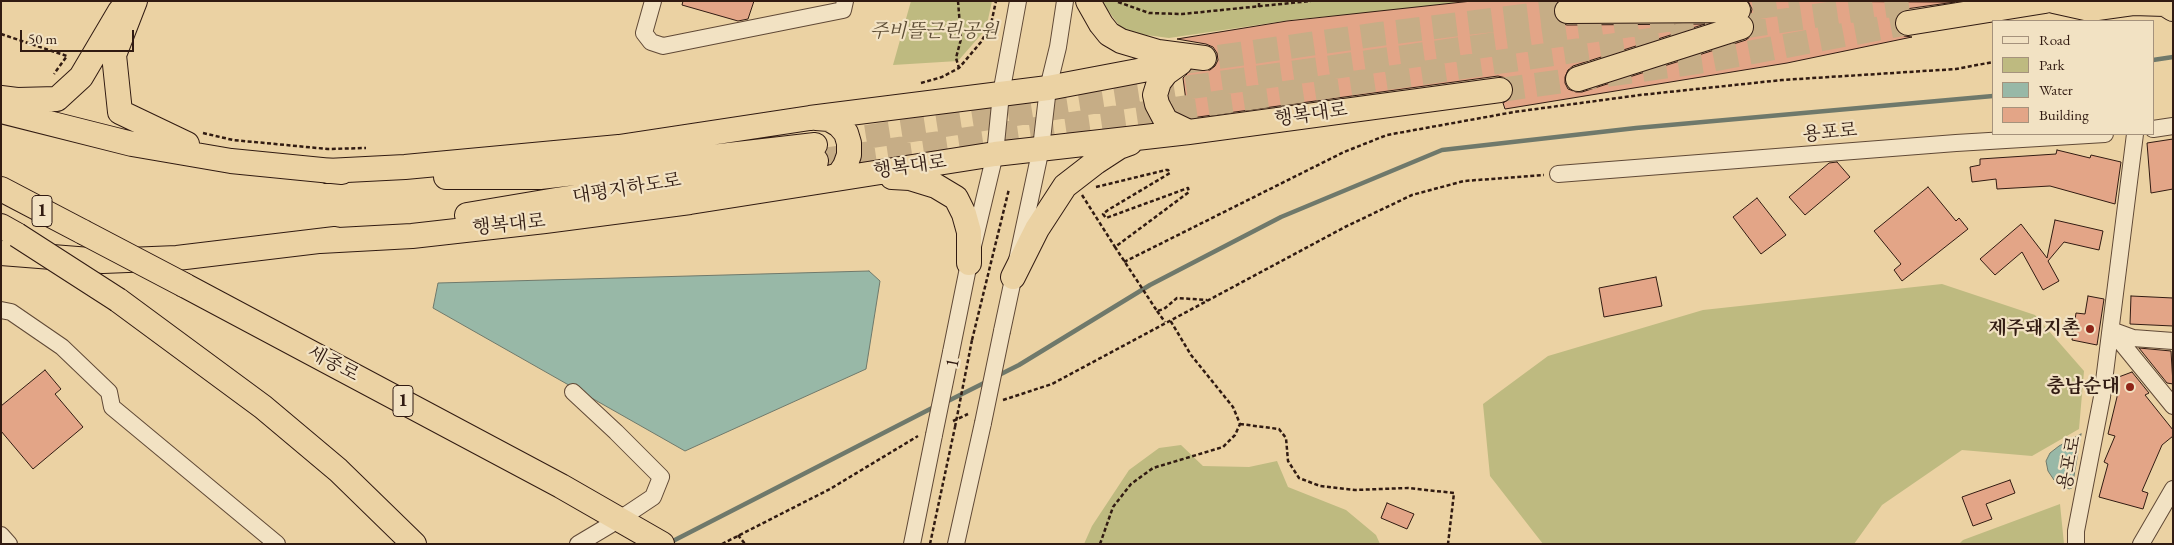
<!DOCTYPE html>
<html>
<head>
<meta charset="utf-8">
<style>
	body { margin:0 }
	#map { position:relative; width:2174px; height:545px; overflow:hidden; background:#ebd2a3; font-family:"EB Garamond",serif }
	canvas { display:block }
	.frame { position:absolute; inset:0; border:2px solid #311b12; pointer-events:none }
	.legend { position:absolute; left:1992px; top:20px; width:162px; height:115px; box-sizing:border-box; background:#f2e2c3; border:1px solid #a5927c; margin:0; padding:6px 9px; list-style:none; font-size:15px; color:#311b12 }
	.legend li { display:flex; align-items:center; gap:10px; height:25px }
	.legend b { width:25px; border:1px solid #a5927c }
	.scale { position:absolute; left:20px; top:30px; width:114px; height:22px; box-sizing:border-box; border:2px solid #311b12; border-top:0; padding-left:6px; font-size:15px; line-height:18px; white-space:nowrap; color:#311b12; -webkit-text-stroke:4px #f2e2c3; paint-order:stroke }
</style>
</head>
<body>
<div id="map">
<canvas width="2174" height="545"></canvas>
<div class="frame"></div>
<ul class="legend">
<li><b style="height:6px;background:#f2e2c3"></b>Road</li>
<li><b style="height:14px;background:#beba80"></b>Park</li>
<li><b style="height:14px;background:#98b8a7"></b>Water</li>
<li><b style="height:14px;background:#e3a587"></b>Building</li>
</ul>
<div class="scale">50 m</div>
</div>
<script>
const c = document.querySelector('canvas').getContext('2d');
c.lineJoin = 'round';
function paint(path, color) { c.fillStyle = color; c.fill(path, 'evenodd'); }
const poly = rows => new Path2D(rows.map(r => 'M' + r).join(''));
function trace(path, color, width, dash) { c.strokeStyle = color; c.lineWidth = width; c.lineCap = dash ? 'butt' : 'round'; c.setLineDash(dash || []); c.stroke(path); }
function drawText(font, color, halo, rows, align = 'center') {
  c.font = font + ' "EB Garamond","Noto Serif KR",serif'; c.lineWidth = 4.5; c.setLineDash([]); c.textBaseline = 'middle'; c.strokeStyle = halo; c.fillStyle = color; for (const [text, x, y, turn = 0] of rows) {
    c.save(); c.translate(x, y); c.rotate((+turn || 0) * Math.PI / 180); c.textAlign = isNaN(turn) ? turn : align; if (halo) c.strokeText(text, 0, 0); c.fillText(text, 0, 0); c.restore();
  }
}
paint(poly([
	[911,1,992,1,986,29,958,61,893,65],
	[1101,1,1467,1,1389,11,1298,19,1169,38,1124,32],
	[1942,284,2035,315,2084,371,2079,429,2032,456,1962,450,1882,505,1854,544,1543,544,1490,476,1483,404,1548,356,1703,310],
	[1181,445,1203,466,1249,467,1277,461,1288,487,1346,510,1376,535,1380,544,1084,544,1092,526,1129,470,1159,448],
	[2060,504,2064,544,1959,544,1963,540]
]), '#beba80');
const water = poly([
	[869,271,880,281,866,369,685,451,433,308,438,283,869,271],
	[2081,434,2072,488,2069,489,2054,480,2048,471,2046,461,2050,453,2059,446,2081,434]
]);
paint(water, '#98b8a7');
trace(water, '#6f796b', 1);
trace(poly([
	[2153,60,2173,57],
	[997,376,1019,365,1150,285,1281,217,1442,150,1636,128,1993,96],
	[946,402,988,381],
	[669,543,936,406]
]), '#6f796b', 4.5);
const building = poly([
	[683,1,754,1,748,19,738,21,682,5,683,1],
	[1472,1,1558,1,1553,11,1555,17,1560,23,1567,25,1705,24,1573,66,1568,70,1565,77,1565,83,1568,89,1576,92,1582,92,1746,40,1751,36,1754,29,1754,22,1750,17,1752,9,1748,1,1955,2,1906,9,1899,13,1895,19,1895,26,1897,31,1904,36,1912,37,1787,63,1505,109,1503,103,1512,96,1514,88,1511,81,1506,78,1498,76,1191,118,1188,116,1183,78,1191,70,1210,70,1215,66,1218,60,1217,53,1213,47,1206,44,1177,39,1287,21,1472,1],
	[2173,139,2173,189,2151,193,2147,143,2173,139],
	[2057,150,2090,158,2091,155,2121,162,2115,204,2050,186,1997,189,1996,179,1972,182,1970,167,1980,165,1980,159,2056,154,2057,150],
	[1837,162,1850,177,1805,215,1789,197,1829,163,1837,162],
	[1928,187,1956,221,1959,218,1968,229,1902,281,1894,270,1901,264,1874,231,1928,187],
	[1757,198,1786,235,1761,254,1733,217,1757,198],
	[2055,220,2103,231,2099,250,2064,242,2048,261,2059,281,2043,290,2022,252,1995,275,1980,259,2021,224,2047,258,2055,220],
	[1656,277,1662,306,1604,317,1599,288,1656,277],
	[2088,296,2104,299,2097,345,2072,340,2076,313,2085,314,2088,296],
	[2131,296,2173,298,2173,326,2130,324,2131,296],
	[2139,348,2171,351,2173,384,2167,383,2139,348],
	[45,370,61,389,55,394,83,427,33,469,1,431,1,406,45,370],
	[2132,372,2149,393,2145,395,2173,430,2173,436,2162,445,2142,491,2148,493,2143,509,2099,497,2108,464,2104,462,2115,436,2108,434,2117,397,2116,378,2132,372],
	[2010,480,2015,493,1986,504,1992,519,1973,526,1962,497,2010,480],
	[1387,503,1414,514,1407,529,1381,518,1387,503]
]);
paint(building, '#e3a587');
trace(building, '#311b12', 1);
trace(poly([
	[1717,13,1799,1],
	[1183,62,1380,34,1588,8],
	[1500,90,1705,61,1908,23],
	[866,137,1184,88,1681,18],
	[816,161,1918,1]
]), '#c6ad86', 24, [24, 12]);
const minor = poly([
	[653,1,644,33,651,42,663,46,843,10,845,1],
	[2153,129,2173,126],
	[1558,174,1956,143,2105,134],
	[1,310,11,312,62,347,109,392,112,407,277,544],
	[2111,330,2173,406],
	[2111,330,2133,338,2173,341],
	[1002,331,1041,148,1048,88,1058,47,1065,1],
	[951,352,969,263,995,154,1001,94,1018,1],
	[573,392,616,432,661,477,653,497,620,519,578,544],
	[1,535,9,544],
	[912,544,934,435],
	[956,544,983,423],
	[2076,544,2076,531,2102,397,2135,134],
	[2141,544,2173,489]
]);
const highway = poly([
	[135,1,114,55,120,112,187,144],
	[1088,1,1101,24,1109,34,1121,41,1158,52,1204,58],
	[2054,1,2090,9,2133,3,2165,4,2173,9],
	[1567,11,1738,10],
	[1908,23,2045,1],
	[1180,63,1166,73,1159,82,1155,95,1157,104,1166,121,1189,132],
	[1578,79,1741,27],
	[1,98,17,100,57,99,81,77,120,11],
	[1,111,132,144,231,161,342,172],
	[816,118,829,119,839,125,846,133,849,143,849,155,845,166,839,175,826,179],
	[327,171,405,167,619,147,810,118,1048,88,1180,63],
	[446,177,540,177,815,145],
	[892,177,910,178,936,186,956,198,964,214,969,232,969,263],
	[1,189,83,232],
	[467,215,556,200,816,161],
	[1,226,17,235],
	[320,241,412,236,545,221,690,202,995,154,1189,132,1500,90],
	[1,253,103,261,177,258,335,239],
	[1013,277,1037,229,1065,186,1096,162,1119,147,1130,143],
	[184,285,561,486,662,544],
	[118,300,263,407,338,470,414,544]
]);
trace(minor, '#604936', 18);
trace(highway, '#311b12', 26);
trace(poly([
	[958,1,961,39,956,58,959,68],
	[1118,2,1149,13,1182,14,1311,1],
	[1259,7,1259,1],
	[1,34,67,56,54,74],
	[921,83,942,77,959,68,981,42,991,24,996,1],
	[203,133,233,140,328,149,366,148],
	[1096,187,1166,170,1168,170,1170,173,1108,210,1103,214,1106,218,1188,188,1189,192,1115,247,1157,311,1164,309,1177,298,1207,300],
	[1082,195,1115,247],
	[1124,262,1344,152,1387,135,1514,112,1640,95,1782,80,1956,69,1993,62],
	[1157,311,1165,322],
	[972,340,1009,189],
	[1003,400,1052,384,1345,227,1412,195,1464,181,1544,175],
	[953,421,968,414],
	[1240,424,1279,429,1286,438,1288,461,1299,478,1320,486,1355,490,1408,488,1454,493,1448,544],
	[738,535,745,544],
	[722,544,830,489,918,436],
	[930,544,955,427],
	[1100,544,1113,507,1131,484,1153,468,1223,447,1235,435,1240,424,1233,407,1191,355,1170,320]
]), '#311b12', 2.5, [4, 2.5]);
trace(minor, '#f2e2c3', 16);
trace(highway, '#ebd2a3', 24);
const minorBridge = poly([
	[983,423,1002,331],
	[934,435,951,352]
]);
const highwayBridge = poly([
	[83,232,184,285],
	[17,235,118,300]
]);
trace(minorBridge, '#604936', 18, []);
trace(highwayBridge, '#311b12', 26, []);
trace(poly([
	[955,427,972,340]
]), '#311b12', 2.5, [4, 2.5]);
trace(minorBridge, '#f2e2c3', 16);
trace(highwayBridge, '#ebd2a3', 24);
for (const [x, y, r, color] of [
	[2090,329,5,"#8f2418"],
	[2130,387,5,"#8f2418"]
]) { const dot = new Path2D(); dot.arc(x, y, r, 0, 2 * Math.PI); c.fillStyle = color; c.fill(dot); trace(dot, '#f2e2c3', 2); }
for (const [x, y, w] of [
	[42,211,20],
	[403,401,20]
]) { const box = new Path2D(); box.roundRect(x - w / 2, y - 15.5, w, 31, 4); c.fillStyle = '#f2e2c3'; c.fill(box); trace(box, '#311b12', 1); }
drawText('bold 18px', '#311b12', null, [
	["1",42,211],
	["1",403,401]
]);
drawText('italic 19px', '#5b4b33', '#f2e2c3', [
	["주비뜰근린공원",934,32]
]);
drawText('19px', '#311b12', '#f2e2c3', [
	["행복대로",1311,115,-8],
	["용포로",1830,133,-5],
	["행복대로",910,167,-8],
	["대평지하도로",627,189,-9],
	["행복대로",509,225,-6],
	["1",953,363,-79],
	["세종로",333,364,28],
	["용포로",2070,463,-79]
]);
drawText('bold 19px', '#311b12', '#f2e2c3', [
	["제주돼지촌",2080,329],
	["충남순대",2120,387]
], 'right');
</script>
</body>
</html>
